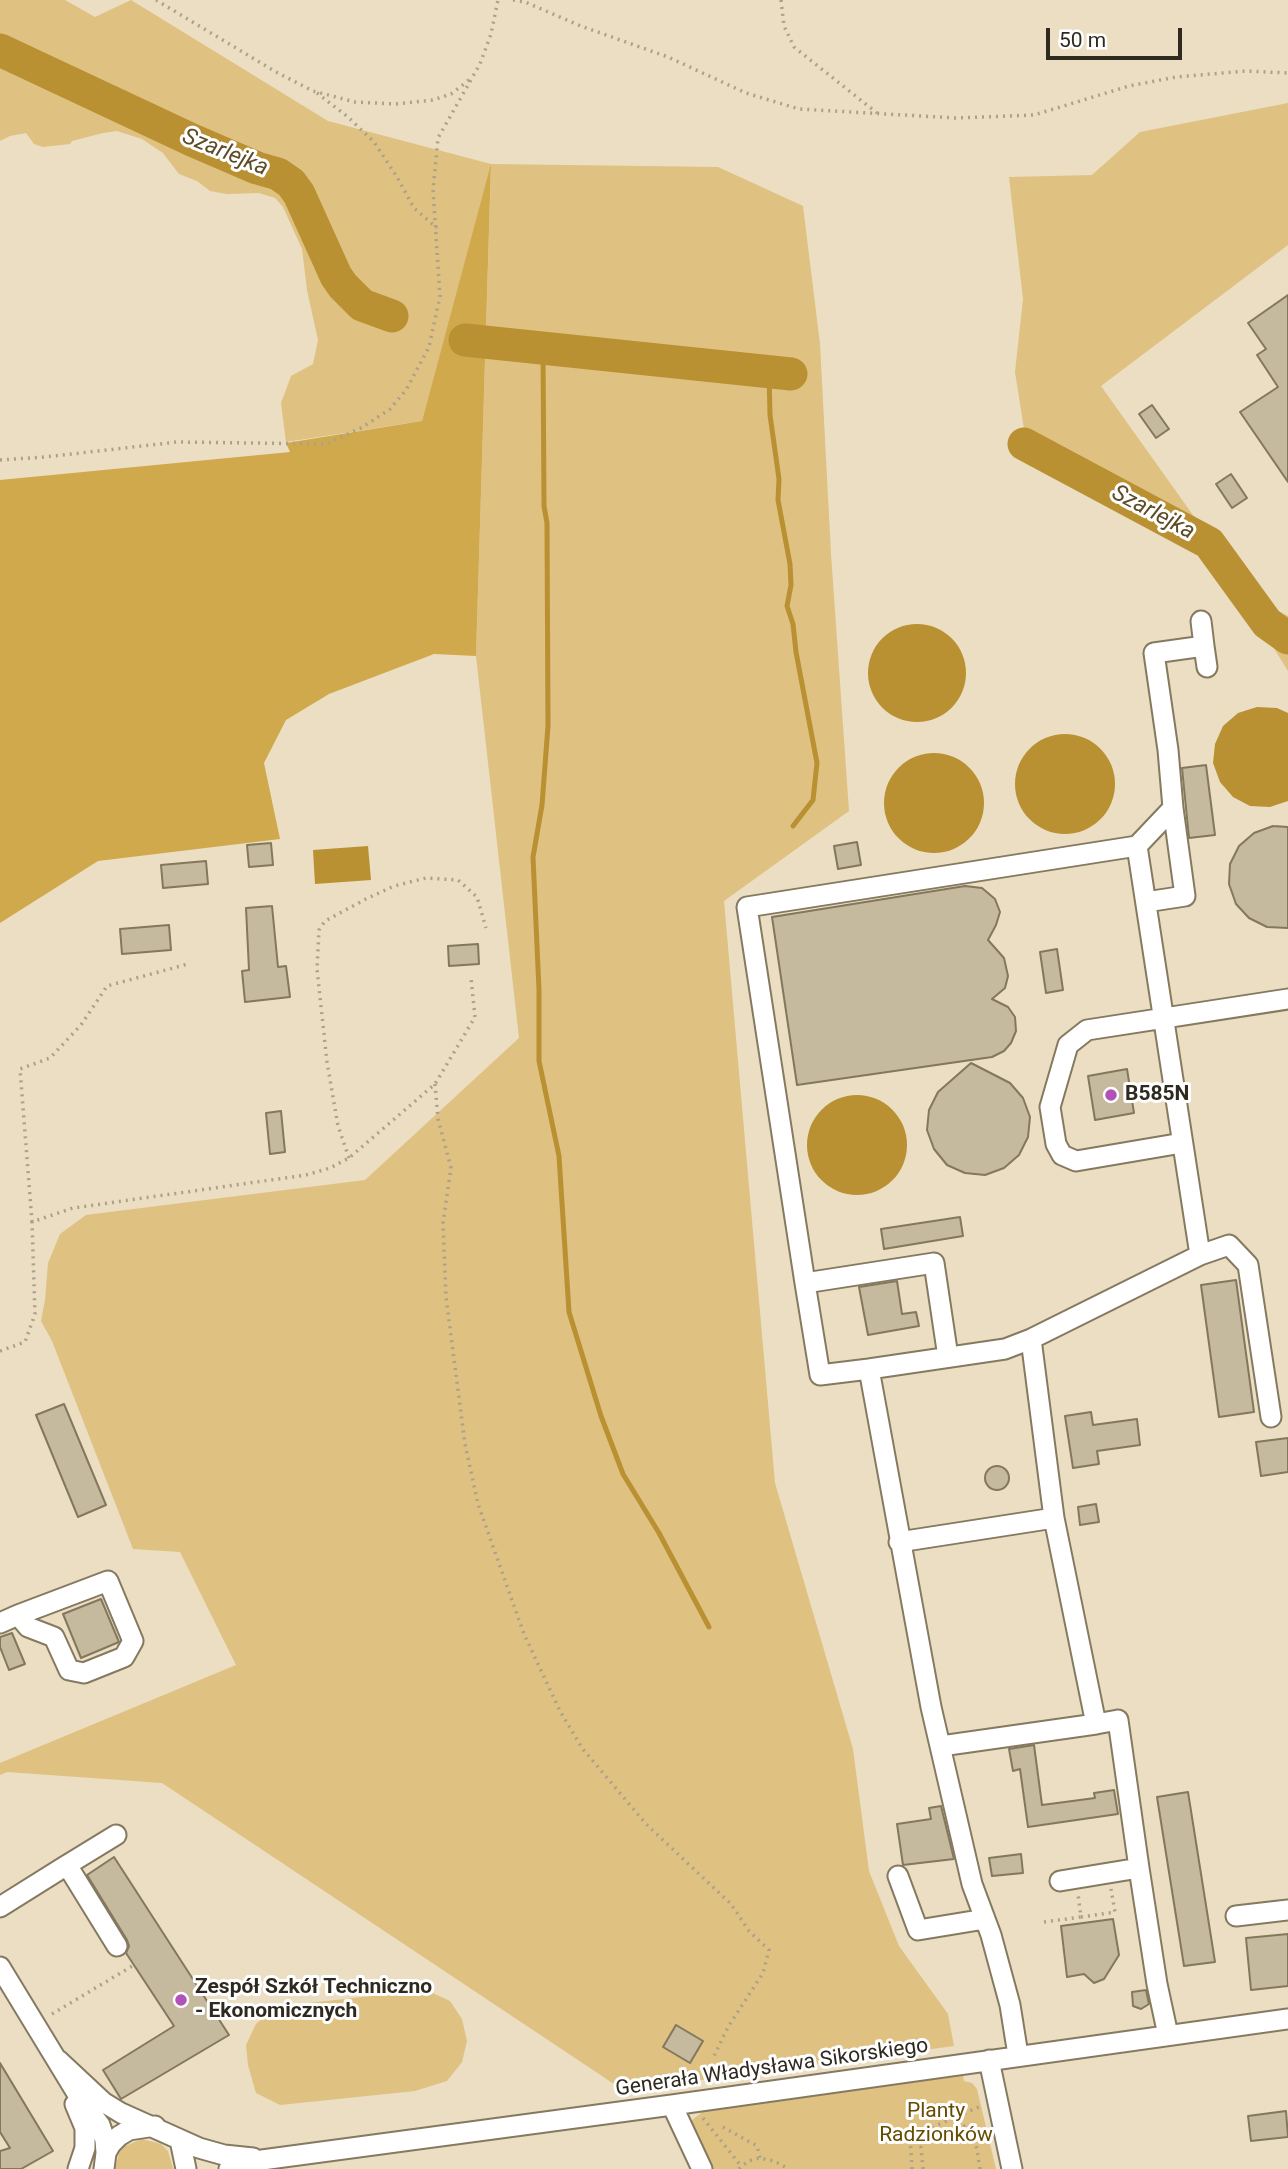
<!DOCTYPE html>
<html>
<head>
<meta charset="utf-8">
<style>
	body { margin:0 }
	#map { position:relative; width:1288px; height:2169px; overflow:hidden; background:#ebdec2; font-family:Roboto,sans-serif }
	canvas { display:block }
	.scale { position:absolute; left:1046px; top:28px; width:136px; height:32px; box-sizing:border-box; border:4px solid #2f2a20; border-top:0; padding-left:9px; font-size:21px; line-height:24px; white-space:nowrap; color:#2f2a20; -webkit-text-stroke:5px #fff; paint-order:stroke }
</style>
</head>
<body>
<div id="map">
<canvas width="1288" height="2169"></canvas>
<div class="scale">50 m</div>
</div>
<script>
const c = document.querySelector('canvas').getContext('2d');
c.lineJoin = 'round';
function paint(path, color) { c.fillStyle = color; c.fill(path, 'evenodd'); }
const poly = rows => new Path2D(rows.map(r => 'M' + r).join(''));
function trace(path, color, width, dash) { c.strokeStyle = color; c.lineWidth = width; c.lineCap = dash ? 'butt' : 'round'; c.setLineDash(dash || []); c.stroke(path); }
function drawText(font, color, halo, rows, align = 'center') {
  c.font = font + ' Roboto,sans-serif'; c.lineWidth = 6; c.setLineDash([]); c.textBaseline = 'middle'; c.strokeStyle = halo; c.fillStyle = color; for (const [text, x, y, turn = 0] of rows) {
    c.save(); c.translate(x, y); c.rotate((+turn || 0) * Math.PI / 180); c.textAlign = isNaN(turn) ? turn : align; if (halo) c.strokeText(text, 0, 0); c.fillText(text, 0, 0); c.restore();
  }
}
paint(poly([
	[0,0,65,0,95,17,131,0,328,121,491,164,718,167,803,206,820,344,831,554,849,811,724,901,775,1483,853,1749,869,1871,899,1946,948,2014,954,2046,671,2084,624,2096,614,2084,162,1783,7,1772,0,1775,0,1763,236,1665,180,1552,133,1549,52,1341,41,1321,45,1300,48,1263,60,1234,86,1215,365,1180,519,1038,476,656,491,168,422,421,286,442,281,403,291,376,313,364,318,340,307,290,302,249,283,207,275,198,259,193,227,194,210,191,197,181,179,174,163,153,142,139,117,131,103,133,72,141,70,144,43,147,34,144,26,133,10,136,0,141],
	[1288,103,1288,245,1101,386,1252,598,1288,616,1288,671,1251,611,1204,554,1027,448,1015,372,1023,299,1009,177,1092,175,1140,132],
	[426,1990,450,2001,462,2019,467,2041,462,2062,447,2081,415,2091,280,2105,256,2093,248,2065,246,2045,256,2024,267,2014,290,2005],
	[963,2075,964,2081,972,2083,977,2089,996,2169,709,2169,687,2124,705,2110],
	[142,2139,161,2144,168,2151,173,2169,115,2169,119,2153,125,2146]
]), '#dfc181');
paint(poly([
	[491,164,476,656,434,654,329,694,286,720,264,763,280,839,98,861,0,923,0,480,290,452,286,443,422,421]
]), '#d1a94d');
paint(poly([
	'868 673a49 49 0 1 1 98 0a49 49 0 1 1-98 0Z',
	[1257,707,1277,708,1288,713,1288,801,1270,807,1250,806,1233,797,1220,782,1213,763,1215,744,1223,726,1238,713],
	'1015 784a50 50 0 1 1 100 0a50 50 0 1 1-100 0Z',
	'884 803a50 50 0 1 1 100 0a50 50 0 1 1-100 0Z',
	[368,846,371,880,315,884,313,850],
	'807 1145a50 50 0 1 1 100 0a50 50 0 1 1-100 0Z'
]), '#b99133');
trace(poly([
	[543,347,544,506,547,523,548,726,542,805,533,857,539,990,539,1061,559,1156,569,1312,601,1416,623,1474,659,1533,709,1627],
	[769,372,770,415,779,479,778,500,790,564,791,585,787,606,793,624,796,652,817,763,813,800,793,826]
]), '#b99133', 5);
trace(poly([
	[0,50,192,140,257,168,278,174,291,183,299,194,336,276,343,286,362,305,392,316],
	[465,340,791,374],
	[1024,444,1209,543,1267,623,1288,638]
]), '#b99133', 33);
const building = poly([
	[1288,295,1288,482,1240,412,1278,387,1257,355,1266,349,1248,323,1288,295],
	[1152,405,1169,429,1156,438,1139,414,1152,405],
	[1231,474,1247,498,1232,508,1216,484,1231,474],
	[1206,765,1215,835,1189,838,1182,768,1206,765],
	[1273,826,1288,827,1288,928,1267,927,1249,918,1236,904,1229,884,1230,864,1239,846,1254,833,1273,826],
	[857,842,861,865,838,869,834,846,857,842],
	[271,843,273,865,249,867,247,845,271,843],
	[206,861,208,884,163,888,161,865,206,861],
	[965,886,982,888,995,899,1000,912,996,925,988,940,1004,958,1008,976,1005,988,992,999,1008,1007,1015,1017,1016,1031,1011,1043,1004,1051,992,1057,797,1085,772,917,965,886],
	[272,906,278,967,286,966,290,997,245,1002,242,971,249,970,246,908,272,906],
	[169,925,171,950,122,954,120,929,169,925],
	[478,944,479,964,449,966,448,946,478,944],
	[1057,949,1063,990,1046,993,1040,952,1057,949],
	[971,1063,1010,1083,1023,1098,1030,1117,1028,1137,1019,1155,1004,1168,985,1175,965,1173,947,1165,934,1149,927,1130,929,1110,938,1092,971,1063],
	[1127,1069,1134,1113,1095,1120,1088,1076,1127,1069],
	[281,1111,285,1152,270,1154,266,1113,281,1111],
	[960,1217,963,1236,884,1249,881,1229,960,1217],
	[1236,1280,1254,1412,1219,1417,1201,1285,1236,1280],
	[897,1281,902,1314,916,1312,919,1326,868,1335,859,1287,897,1281],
	[64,1404,106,1505,78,1517,36,1415,64,1404],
	[1091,1412,1093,1425,1137,1419,1140,1445,1097,1451,1099,1464,1073,1468,1065,1416,1091,1412],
	[1288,1438,1288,1472,1261,1476,1256,1442,1288,1438],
	'985 1478a12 12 0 1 1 24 0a12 12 0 1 1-24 0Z',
	[1096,1504,1099,1522,1080,1525,1078,1507,1096,1504],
	[101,1599,119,1642,81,1658,63,1614,101,1599],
	[12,1633,25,1664,9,1670,0,1647,0,1637,12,1633],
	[1034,1745,1042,1805,1095,1798,1094,1793,1114,1790,1118,1814,1028,1827,1020,1769,1013,1771,1009,1749,1034,1745],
	[1188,1792,1215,1962,1184,1966,1157,1797,1188,1792],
	[941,1806,954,1859,903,1865,897,1824,931,1819,929,1808,941,1806],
	[1021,1854,1023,1873,992,1876,989,1858,1021,1854],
	[114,1857,229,2035,121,2099,103,2070,174,2026,126,1953,129,1946,127,1940,87,1875,114,1857],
	[1113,1919,1119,1955,1104,1979,1094,1983,1084,1974,1067,1977,1061,1926,1113,1919],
	[1288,1934,1288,1986,1251,1990,1246,1938,1288,1934],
	[1146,1990,1149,2004,1141,2009,1133,2006,1132,1992,1146,1990],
	[676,2025,703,2041,690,2063,663,2047,676,2025],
	[0,2063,53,2151,21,2169,0,2169,0,2151,10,2148,0,2132,0,2063],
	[1286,2111,1288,2137,1251,2141,1248,2116,1286,2111]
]);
paint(building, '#c5b99e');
trace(building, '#83775e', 2);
const minor = poly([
	[1204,646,1207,667],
	[1137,846,1173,808,1168,750,1154,653,1204,646,1201,621],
	[1146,902,1185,896,1173,808],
	[1182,1143,1076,1161,1062,1155,1056,1144,1050,1107,1068,1045,1087,1030,1288,999],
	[805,1283,747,907,1137,846,1200,1255],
	[869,1369,820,1375,805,1283,934,1263,948,1357],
	[899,1542,1054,1518],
	[0,1623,18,1615,108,1581,133,1641,124,1657,84,1673,69,1670,54,1637,28,1627,18,1615],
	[941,1746,1096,1724,1054,1518,1031,1339],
	[67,1865,116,1835],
	[1139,1868,1157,1984,1168,2035],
	[898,1876,918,1930,985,1919],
	[1060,1881,1139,1868,1118,1720,1096,1724],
	[0,1907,67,1865,117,1946],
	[1236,1916,1288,1910],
	[0,1967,81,2100,100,2125,105,2140,106,2153],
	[1018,2055,1010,2005,991,1935,972,1884,931,1707,869,1369,1005,1349,1031,1339,1200,1255,1229,1245,1248,1265,1271,1417],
	[58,2060,103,2102,121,2113,199,2148,224,2155,253,2158],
	[989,2060,1012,2169],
	[75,2104,85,2128,85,2148,78,2169],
	[672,2105,702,2169],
	[180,2140,186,2169],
	[104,2169,106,2153,111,2144,119,2136,129,2130,155,2126],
	[229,2169,262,2160,672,2105,1288,2019]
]);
trace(minor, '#857960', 23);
trace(poly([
	[156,0,276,72,313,91,355,102,395,104,433,100,451,94,469,80],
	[513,0,525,2,581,26,668,57,746,93,799,109,956,118,1034,115,1129,86,1176,77,1246,71,1288,73],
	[781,0,784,26,794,47,877,113],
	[317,93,348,117,374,142,397,177,414,208,437,228],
	[0,460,45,457,177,442,326,444,363,427,390,409,406,390,429,347,440,296,433,190,438,138,480,64,491,34,498,0],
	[435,1084,438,1119,451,1168,443,1223,446,1297,465,1444,478,1504,524,1634,560,1711,582,1748,646,1824,731,1904,749,1931,769,1950,763,1973,728,2027,714,2056],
	[349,1158,338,1126,327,1062,317,969,319,930,325,921,366,899,394,886,426,878,458,880,477,897,486,928],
	[32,1222,20,1069,50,1058,81,1025,107,986,188,964],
	[0,1351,25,1342,35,1314,32,1222,73,1208,306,1175,330,1168,349,1158,435,1084,475,1017,471,978],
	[1081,1917,1115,1912,1111,1889],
	[1044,1922,1081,1917,1078,1894],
	[52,2014,134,1965],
	[703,2118,741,2166],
	[723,2127,757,2146,760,2158],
	[739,2169,748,2161,760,2158,774,2161,789,2169],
	[912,2169,910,2137,981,2106],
	[923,2169,921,2147,924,2143,967,2125,974,2132,980,2169]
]), '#aba18b', 3.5, [2, 5]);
trace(minor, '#fff', 19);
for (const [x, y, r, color] of [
	[1111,1095,7,"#b251b8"],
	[181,2000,7,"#b251b8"]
]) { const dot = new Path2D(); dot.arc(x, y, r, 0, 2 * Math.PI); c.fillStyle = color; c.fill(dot); trace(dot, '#fff', 2.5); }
drawText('bold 21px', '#2f2a20', '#fff', [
	["B585N",1125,1095],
	["Zespół Szkół Techniczno",195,1988],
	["- Ekonomicznych",195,2012]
], 'left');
drawText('21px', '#2f2a20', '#fff', [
	["Generała Władysława Sikorskiego",772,2068,-8]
]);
drawText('21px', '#664c00', '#fff', [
	["Planty",936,2112],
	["Radzionków",936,2136]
]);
drawText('italic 23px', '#5d4c26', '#fff', [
	["Szarlejka",225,153,22],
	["Szarlejka",1153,513,28]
]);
</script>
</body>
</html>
